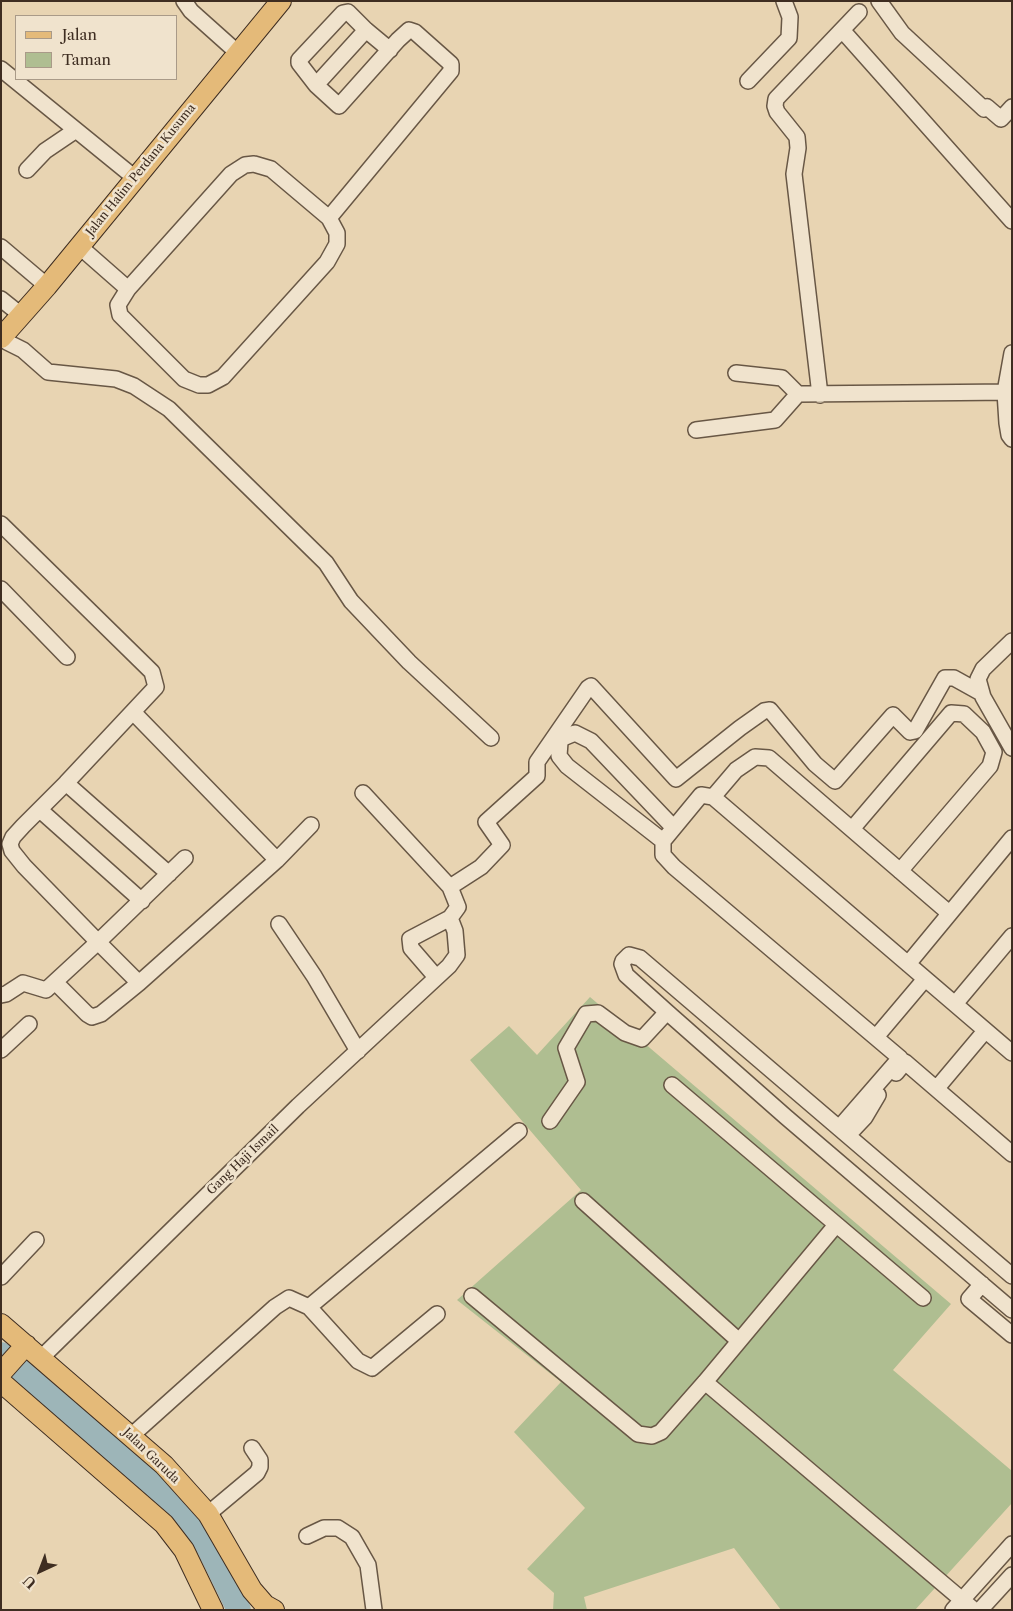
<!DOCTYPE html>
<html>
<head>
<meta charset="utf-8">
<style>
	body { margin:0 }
	#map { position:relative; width:1013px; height:1611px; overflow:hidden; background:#e8d4b2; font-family:"Libre Caslon Text",serif }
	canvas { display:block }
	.frame { position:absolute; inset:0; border:2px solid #3e2d21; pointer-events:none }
	.legend { position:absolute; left:15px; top:15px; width:162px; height:65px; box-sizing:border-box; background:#f0e3cd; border:1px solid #a99a88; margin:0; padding:6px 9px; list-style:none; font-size:15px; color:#3e2d21 }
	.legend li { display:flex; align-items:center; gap:10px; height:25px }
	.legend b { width:25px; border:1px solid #a99a88 }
	.north { position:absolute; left:15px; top:1546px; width:50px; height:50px; -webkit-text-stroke:4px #f0e3cd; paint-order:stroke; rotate:223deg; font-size:14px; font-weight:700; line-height:20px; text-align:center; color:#3e2d21 }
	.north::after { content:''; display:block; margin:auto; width:18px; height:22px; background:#3e2d21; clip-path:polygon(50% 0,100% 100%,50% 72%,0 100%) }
</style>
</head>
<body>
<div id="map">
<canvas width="1013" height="1611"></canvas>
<div class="frame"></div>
<ul class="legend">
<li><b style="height:6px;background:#e4ba79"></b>Jalan</li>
<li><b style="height:14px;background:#afbe91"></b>Taman</li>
</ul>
<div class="north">U</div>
</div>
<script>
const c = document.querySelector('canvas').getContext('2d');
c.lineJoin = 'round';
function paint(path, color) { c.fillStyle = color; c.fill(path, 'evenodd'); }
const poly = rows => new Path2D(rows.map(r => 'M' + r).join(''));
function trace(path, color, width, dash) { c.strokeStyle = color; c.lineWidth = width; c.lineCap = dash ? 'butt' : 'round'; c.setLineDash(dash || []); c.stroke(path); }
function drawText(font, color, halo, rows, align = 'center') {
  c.font = font + ' "Libre Caslon Text",serif'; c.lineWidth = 5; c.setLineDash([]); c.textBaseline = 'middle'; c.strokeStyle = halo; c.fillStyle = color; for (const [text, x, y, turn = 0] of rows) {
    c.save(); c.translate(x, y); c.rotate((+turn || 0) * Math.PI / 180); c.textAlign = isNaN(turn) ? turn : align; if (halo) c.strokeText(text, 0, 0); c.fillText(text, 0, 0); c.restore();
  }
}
paint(poly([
	[590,997,951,1304,893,1370,1012,1471,1012,1503,915,1610,781,1610,734,1548,584,1597,587,1610,553,1610,554,1593,527,1569,585,1508,514,1432,561,1382,457,1300,581,1190,470,1060,509,1026,537,1055]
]), '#afbe91');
trace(poly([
	[1,1354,180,1508,208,1547,239,1610]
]), '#9db5b8', 24);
const minor = poly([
	[184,1,191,11,238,53],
	[879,1,902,33,984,109,987,107,1001,119,1012,107],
	[842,30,1012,221],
	[1,69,135,178],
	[748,81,789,38,790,17,784,1],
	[316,85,299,63,299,60,343,13,348,12,366,30,390,50],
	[254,164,271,169,329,218,337,233,337,244,327,262,223,377,208,385,199,385,184,379,120,315,118,305,128,289,231,174,245,165,254,164],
	[27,170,45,151,76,130],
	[329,218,451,71,451,64,415,32,409,30,398,40,339,106,316,85,366,30],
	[79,246,128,289],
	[1,247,47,286],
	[1,299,21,315],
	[1,339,23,350,48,372,116,379,134,386,169,409,326,563,351,601,409,662,491,738],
	[1012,353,1005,392,1007,423,1009,435,1012,439],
	[736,373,782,378,798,394,1012,392],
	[820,395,794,174,798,148,797,137,777,112,775,106,776,99,859,12],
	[696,430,775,420,798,394],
	[1,524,152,672,156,687,66,783,23,826,13,837,10,844,12,851,24,866,98,942,46,990,23,983,6,994,1,995],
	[1,589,67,657],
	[1012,641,983,669,978,679,983,697,1012,748],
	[133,712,277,860],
	[66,783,169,874],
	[363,793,450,887,458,907,450,918,410,939,411,948,436,977],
	[713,797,736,770,755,757,769,758,949,913],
	[40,810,142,901],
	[852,829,951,713,964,714,983,732,994,752,990,766,900,871],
	[663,841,567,766,559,756,560,742,563,738,575,733,591,741,673,827],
	[450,887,481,867,502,845,486,822,537,776,537,762,588,688,591,686,676,779,740,728,764,711,770,710,815,764,835,781,893,715,910,732,915,731,945,678,954,678,981,693],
	[279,924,314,976,358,1051],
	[908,964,1012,838],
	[55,982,87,1014,92,1017,101,1014,139,983,277,860,311,825],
	[139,983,98,942,185,858],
	[955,1004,1012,936],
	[876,1037,925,979],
	[1,1050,29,1024],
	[896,1073,905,1062,1012,1154],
	[672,1085,923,1298],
	[937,1088,985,1031],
	[550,1121,577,1082,566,1048,586,1014,598,1013,625,1033,642,1039,667,1012],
	[840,1127,900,1058,674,867,663,855,663,841,701,795,713,797,1012,1053],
	[848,1135,865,1117,878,1095],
	[583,1201,739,1341],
	[1012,1276,640,958,629,955,623,961,622,964,626,975,667,1012,786,1117,1012,1310],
	[1,1277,36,1240],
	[982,1284,969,1299,1012,1335],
	[472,1296,638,1434,652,1436,661,1432,705,1382,836,1225],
	[309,1307,519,1131],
	[41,1358,298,1106,449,966,457,955,455,931,450,918],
	[705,1382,974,1610],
	[131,1436,275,1307,289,1298,309,1307,358,1361,372,1368,437,1314],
	[208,1514,257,1473,260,1467,260,1460,252,1448],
	[307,1536,324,1528,338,1528,352,1537,368,1565,374,1610],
	[953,1610,1012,1544],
	[980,1610,1012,1575]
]);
const major = poly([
	[1,338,47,286,281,1],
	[1,1324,164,1465,208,1514,252,1590,265,1605,274,1610],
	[1,1373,26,1345],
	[1,1382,164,1524,184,1550,213,1610]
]);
trace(minor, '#685745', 18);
trace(major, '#3e2d21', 22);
trace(minor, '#f0e3cd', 15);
trace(major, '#e4ba79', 20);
drawText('12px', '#3e2d21', '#f0e3cd', [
	["Jalan Halim Perdana Kusuma",141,170,-51],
	["Gang Haji Ismail",243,1160,-44],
	["Jalan Garuda",151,1456,44]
]);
</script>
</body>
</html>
